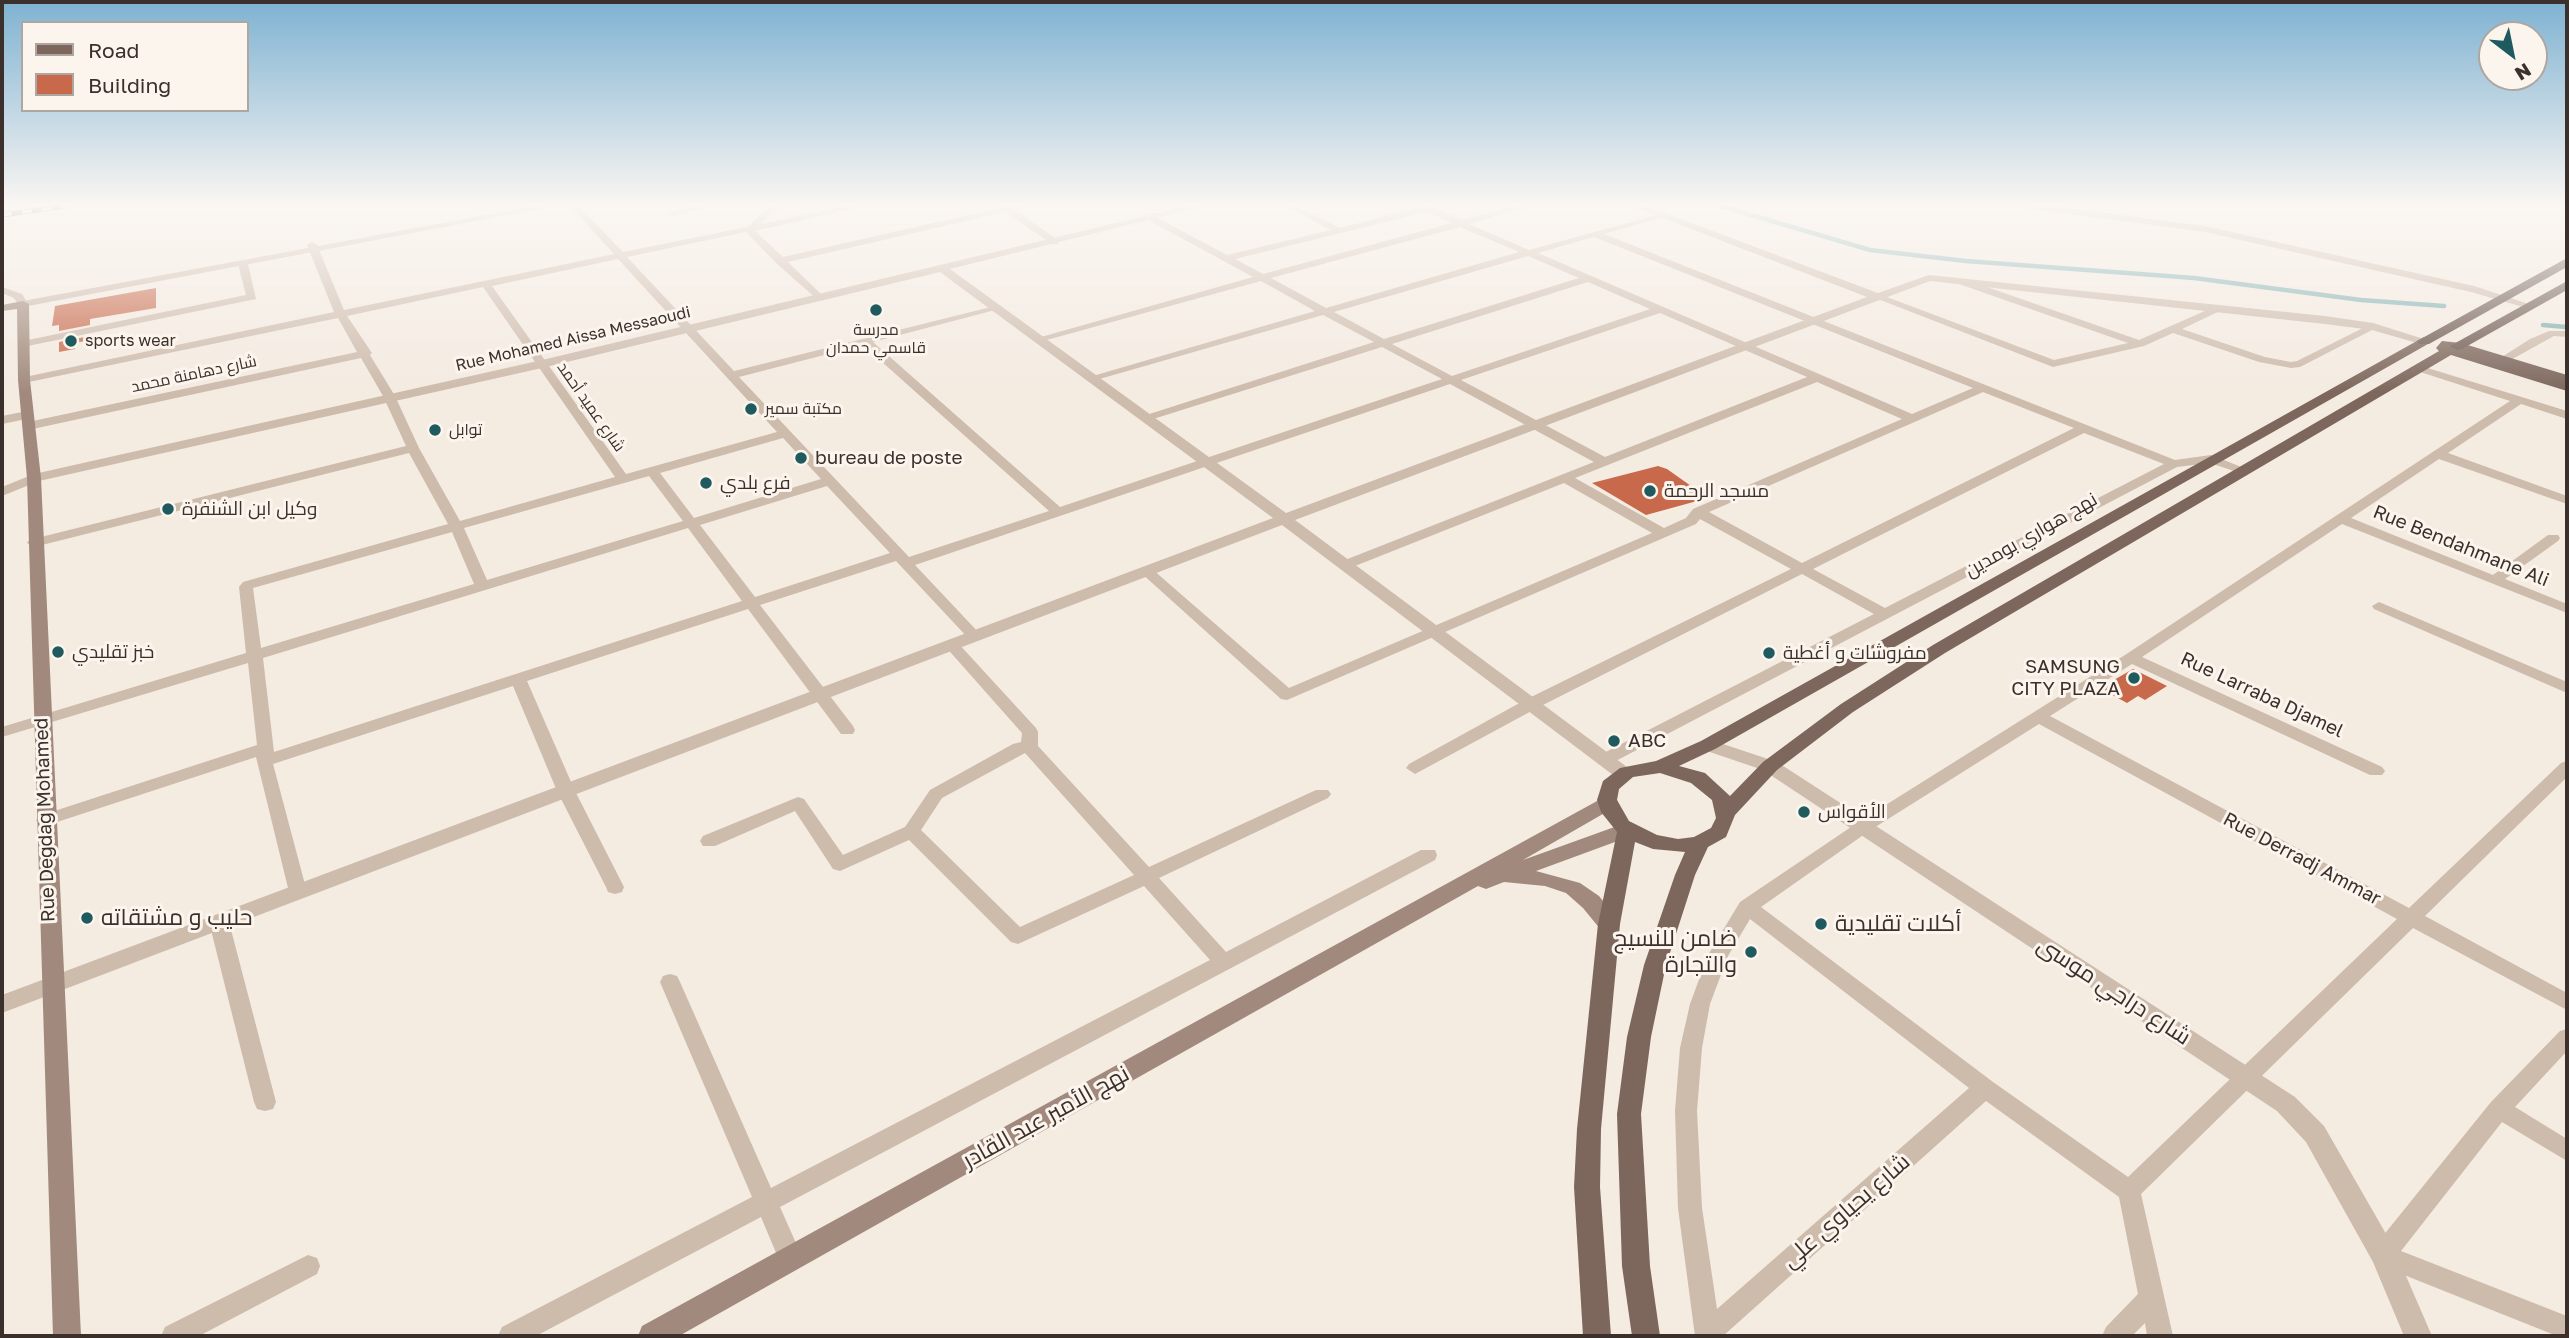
<!DOCTYPE html>
<html>
<head>
<meta charset="utf-8">
<style>
	body { margin:0 }
	#map { position:relative; width:2569px; height:1338px; overflow:hidden; background:#f4ebe1; font-family:"Golos Text",sans-serif }
	canvas { display:block }
	.frame { position:absolute; inset:0; border:4px solid #3b302b; pointer-events:none }
	.legend { position:absolute; left:21px; top:21px; width:228px; height:91px; box-sizing:border-box; background:#fbf5ee; border:2px solid #aea6a0; margin:0; padding:9px 12px; list-style:none; font-size:21px; color:#3b302b }
	.legend li { display:flex; align-items:center; gap:14px; height:35px }
	.legend b { width:35px; border:2px solid #aea6a0 }
	.north { position:absolute; left:2478px; top:21px; width:70px; height:70px; box-sizing:border-box; background:#fbf5ee; border:2px solid #aea6a0; border-radius:50%; rotate:148deg; font-size:19px; font-weight:700; line-height:28px; text-align:center; color:#3b302b }
	.north::after { content:''; display:block; margin:auto; width:24px; height:32px; background:#1f5a5e; clip-path:polygon(50% 0,100% 100%,50% 72%,0 100%) }
</style>
</head>
<body>
<div id="map">
<canvas width="2569" height="1338"></canvas>
<div class="frame"></div>
<ul class="legend">
<li><b style="height:9px;background:#7d675c"></b>Road</li>
<li><b style="height:19px;background:#c8694b"></b>Building</li>
</ul>
<div class="north">N</div>
</div>
<script>
const c = document.querySelector('canvas').getContext('2d');
c.lineJoin = 'round';
const poly = rows => new Path2D(rows.map(r => 'M' + r).join(''));
function trace(path, color, width, dash) { c.strokeStyle = color; c.lineWidth = width; c.lineCap = dash ? 'butt' : 'round'; c.setLineDash(dash || []); c.stroke(path); }
function paint(path, color) { c.fillStyle = color; c.fill(path, 'evenodd'); }
function drawText(font, color, halo, rows, align = 'center') {
  c.font = font + ' "Golos Text",Cairo,sans-serif'; c.lineWidth = 6; c.setLineDash([]); c.textBaseline = 'middle'; c.strokeStyle = halo; c.fillStyle = color; for (const [text, x, y, turn = 0] of rows) {
    c.save(); c.translate(x, y); c.rotate((+turn || 0) * Math.PI / 180); c.textAlign = isNaN(turn) ? turn : align; if (halo) c.strokeText(text, 0, 0); c.fillText(text, 0, 0); c.restore();
  }
}
trace(poly([
	[1721,206,1870,250,1966,261,2194,278,2361,300,2444,306],
	[2543,325,2567,327]
]), '#7fb0b2', 4.5);
paint(poly([
	[156,288,156,308,90,319,90,325,59,331,59,325,52,326,55,306],
	[90,336,90,340,75,343,75,349,59,352,59,342],
	[1658,466,1667,469,1708,498,1646,515,1592,483],
	[2133,669,2167,686,2145,700,2138,696,2127,703,2100,688]
]), '#c8694b');
paint(poly([
	[570,206,579,206,623,252,747,227,770,206,779,206,761,224,847,206,864,206,755,231,783,257,999,208,998,206,1026,206,1015,210,1058,240,1058,244,1052,244,1005,212,788,262,823,296,824,298,819,301,776,263,746,232,627,257,734,371,999,305,999,309,873,342,1060,507,1442,379,1382,347,1150,420,1146,421,1140,417,1374,342,1323,315,1096,380,1086,378,1315,311,1261,281,1043,341,1034,339,1253,277,1150,221,1150,217,1156,217,1227,255,1331,230,1286,206,1297,206,1340,228,1423,206,1432,206,1461,220,1514,206,1528,206,1469,224,1529,250,1664,213,1664,217,1604,234,2175,460,2211,455,2249,470,2243,474,2210,463,2177,467,1610,764,1604,766,1595,760,1598,756,1874,614,1802,574,1537,708,1415,774,1406,768,1409,764,1525,700,1791,569,1700,519,1696,524,1287,700,1281,699,1140,572,1147,568,1152,569,1289,688,1652,533,1564,483,1350,568,1340,568,1338,565,1340,562,1594,462,1450,384,915,565,980,634,983,637,980,640,970,640,896,561,760,605,853,726,855,730,853,734,841,734,748,609,527,681,575,791,624,887,622,892,615,894,608,892,606,887,557,791,513,686,273,764,307,892,305,897,298,899,291,897,289,892,256,757,51,824,39,824,36,820,39,816,257,745,248,663,2,737,2,727,246,653,239,587,243,582,448,524,409,453,34,547,27,543,29,540,406,446,383,396,361,358,28,430,22,426,28,422,357,352,338,318,24,383,20,382,20,378,334,312,307,245,312,242,317,245,344,310,614,254,570,206],
	[1426,212,1452,223,1263,274,1235,259,1426,212],
	[1460,227,1519,252,1326,308,1271,278,1460,227],
	[1594,237,1973,388,1912,414,1538,253,1594,237],
	[1528,256,1579,278,1384,339,1334,312,1528,256],
	[618,259,777,432,626,474,492,286,618,259],
	[1588,282,1650,309,1452,376,1392,344,1588,282],
	[483,287,615,477,460,521,419,448,395,396,370,355,372,353,347,316,483,287],
	[1660,313,1807,377,1605,457,1461,380,1660,313],
	[863,345,1049,511,909,557,739,377,863,345],
	[1817,382,1902,419,1693,509,1686,518,1664,528,1575,478,1817,382],
	[1983,392,2074,428,1802,563,1709,512,1983,392],
	[2084,433,2164,464,1885,608,1813,569,2084,433],
	[783,438,821,479,694,518,660,473,783,438],
	[649,476,683,521,487,580,464,528,649,476],
	[827,486,890,553,755,597,700,525,827,486],
	[688,528,742,601,274,752,263,658,688,528],
	[452,532,474,584,261,648,253,588,452,532],
	[693,206,710,206,673,216,668,213,693,206],
	[2028,206,2053,206,2205,226,2474,286,2535,306,2530,309,2471,292,2205,232,2032,209,2028,206],
	[243,261,248,264,256,299,23,347,17,344,23,341,246,295,238,264,243,261],
	[1956,279,1964,279,2139,340,2216,306,2221,309,2220,311,2182,329,2265,357,2291,362,2297,361,2369,325,2378,327,2300,367,2291,368,2259,362,2173,333,2144,346,2053,367,1870,296,1879,294,2054,360,2128,343,1956,283,1956,279],
	[2,287,22,294,28,304,27,306,19,306,14,298,2,293,2,287],
	[2549,331,2567,331,2567,337,2554,336,2507,362,2497,360,2530,339,2549,331],
	[2418,365,2567,411,2567,419,2521,404,2448,453,2567,496,2567,504,2439,459,2351,518,2493,575,2548,535,2558,535,2560,538,2558,541,2505,579,2567,604,2567,613,2342,524,2142,657,2382,767,2385,771,2382,775,2370,775,2132,664,2050,716,2409,908,2561,763,2567,761,2567,777,2425,916,2567,993,2567,1010,2413,928,2141,1194,2173,1336,2147,1336,2145,1323,2132,1336,2102,1336,2106,1327,2138,1294,2119,1197,1986,1101,1723,1336,1695,1336,1678,1208,1675,1111,1680,1048,1690,1004,1708,955,1740,902,1857,823,2125,655,2510,401,2414,370,2414,366,2418,365],
	[2039,724,2397,919,2128,1177,1993,1082,1761,907,1869,831,2039,724],
	[1750,919,1969,1088,1717,1309,1702,1208,1697,1111,1702,1048,1710,1004,1728,956,1750,919],
	[27,411,33,415,31,418,2,424,2,416,27,411],
	[2379,602,2567,682,2567,693,2374,609,2372,606,2379,602],
	[952,640,957,642,1036,728,1038,732,1038,746,1149,867,1316,790,1328,790,1331,794,1328,798,1159,878,1226,952,1421,850,1435,850,1437,855,1435,860,780,1207,803,1259,800,1267,791,1270,782,1267,761,1217,536,1336,498,1336,502,1327,752,1197,660,982,663,976,670,974,677,976,680,982,771,1188,1210,960,1144,886,1018,944,1011,942,909,840,840,871,833,869,795,811,715,846,703,846,700,841,703,836,798,797,804,799,843,855,905,827,930,790,1013,744,1021,742,1022,733,944,645,952,640],
	[1025,753,1134,875,1020,927,921,830,942,798,1025,753],
	[219,915,226,917,229,922,276,1102,273,1109,265,1111,257,1109,254,1102,209,922,212,917,219,915],
	[2567,1029,2567,1051,2515,1107,2567,1139,2567,1161,2502,1122,2401,1251,2567,1316,2567,1336,2557,1336,2374,1263,2371,1255,2374,1247,2491,1102,2560,1031,2567,1029],
	[308,1255,317,1258,320,1266,317,1274,199,1336,161,1336,165,1327,308,1255]
]), '#cdbbac');
paint(poly([
	[533,206,555,206,23,307,17,304,23,301,533,206],
	[1187,206,1205,206,950,269,1286,513,1867,297,1632,206,1646,206,1878,293,1929,275,2325,316,2373,323,2430,341,2424,345,2372,330,2325,324,1930,281,1295,520,1631,770,1634,774,1631,778,1617,778,1282,525,2,1013,2,995,1273,518,940,272,542,368,39,481,2,496,2,487,34,474,542,360,1187,206],
	[1708,739,1777,762,2295,1097,2324,1126,2393,1246,2432,1336,2404,1336,2373,1262,2306,1142,2277,1111,1763,770,1701,749,1699,745,1701,741,1708,739]
]), '#cdbbac');
paint(poly([
	[23,301,29,304,30,380,41,478,81,1336,53,1336,27,478,18,380,17,309,2,311,2,305,23,301],
	[1608,795,1615,797,1618,802,1615,807,1523,860,1620,825,1634,825,1637,830,1634,835,1536,871,1580,883,1599,896,1617,918,1620,924,1617,930,1609,932,1601,930,1583,908,1566,893,1545,886,1504,882,1486,889,1478,886,679,1336,638,1336,642,1326,1608,795]
]), '#a18a7d');
paint(poly([
	[2424,337,2428,338,2428,344,1715,749,1679,766,1705,773,1730,796,1763,762,1841,704,1933,645,2439,351,2436,348,2442,341,2461,343,2567,375,2567,391,2451,355,1945,653,1853,712,1777,770,1735,815,1726,837,1708,847,1695,875,1666,965,1651,1037,1641,1114,1650,1266,1660,1336,1632,1336,1622,1266,1617,1114,1627,1037,1644,965,1675,875,1685,852,1653,849,1635,842,1620,924,1601,1129,1600,1187,1611,1336,1583,1336,1574,1187,1577,1129,1598,924,1617,832,1601,812,1597,800,1603,781,1620,768,1656,761,1701,741,2424,337],
	[1660,773,1691,783,1712,800,1716,818,1711,828,1694,837,1678,839,1657,835,1629,821,1617,800,1619,789,1633,777,1660,773]
]), '#7d675c');
paint(poly([
	[2567,258,2567,267,2429,344,2419,344,2417,341,2567,258],
	[2567,281,2567,290,2462,349,2457,350,2450,346,2567,281]
]), '#6c584f');
const rail = poly([
	[2,215,66,206]
]);
trace(rail, '#3b302b', 5);
trace(rail, '#fbf5ee', 3.5, [10]);
const sky = c.createLinearGradient(0, 0, 0, 393);
sky.addColorStop(0, '#7eb2d2');
sky.addColorStop(0.52, '#faf6f2');
sky.addColorStop(1, '#faf6f200');
c.fillStyle = sky;
c.fillRect(0, 0, 2569, 393);
for (const [x, y, r, color] of [
	[876,310,7,"#1f5a5e"],
	[71,341,7,"#1f5a5e"],
	[751,409,7,"#1f5a5e"],
	[435,430,7,"#1f5a5e"],
	[801,458,7,"#1f5a5e"],
	[706,483,7,"#1f5a5e"],
	[1650,491,7,"#1f5a5e"],
	[168,509,7,"#1f5a5e"],
	[58,652,7,"#1f5a5e"],
	[1769,653,7,"#1f5a5e"],
	[2134,678,7,"#1f5a5e"],
	[1614,741,7,"#1f5a5e"],
	[1804,812,7,"#1f5a5e"],
	[87,918,7,"#1f5a5e"],
	[1821,924,7,"#1f5a5e"],
	[1751,952,7,"#1f5a5e"]
]) { const dot = new Path2D(); dot.arc(x, y, r, 0, 2 * Math.PI); c.fillStyle = color; c.fill(dot); trace(dot, '#fbf5ee', 2.5); }
drawText('16px', '#3b302b', '#fbf5ee', [
	["مدرسة",876,330,"center"],
	["قاسمي حمدان",876,348,"center"],
	["sports wear",85,341],
	["مكتبة سمير",765,409],
	["توابل",449,430]
], 'left');
drawText('16px', '#3b302b', '#fbf5ee', [
	["Rue Mohamed Aissa Messaoudi",573,339,-13],
	["شارع دهامنة محمد",194,374,-12],
	["شارع عميد أحمد",591,407,55]
]);
drawText('19px', '#3b302b', '#fbf5ee', [
	["bureau de poste",815,458],
	["فرع بلدي",720,483],
	["مسجد الرحمة",1664,491],
	["وكيل ابن الشنفرة",182,509],
	["خبز تقليدي",72,652],
	["مفروشات و أغطية",1783,653],
	["SAMSUNG",2120,667,"right"],
	["CITY PLAZA",2120,689,"right"],
	["ABC",1628,741],
	["الأقواس",1818,812]
], 'left');
drawText('19px', '#3b302b', '#fbf5ee', [
	["نهج هواري بومدين",2031,535,-30],
	["Rue Bendahmane Ali",2461,546,22],
	["Rue Larraba Djamel",2262,695,25],
	["Rue Degdag Mohamed",45,820,-92],
	["Rue Derradj Ammar",2302,859,28]
]);
drawText('23px', '#3b302b', '#fbf5ee', [
	["حليب و مشتقاته",101,918],
	["أكلات تقليدية",1835,924],
	["ضامن للنسيج",1737,939,"right"],
	["والتجارة",1737,965,"right"]
], 'left');
drawText('23px', '#3b302b', '#fbf5ee', [
	["شارع دراجي موسى",2114,991,33],
	["نهج الأمير عبد القادر",1046,1117,-29],
	["شارع يحياوي علي",1846,1211,-41]
]);
</script>
</body>
</html>
